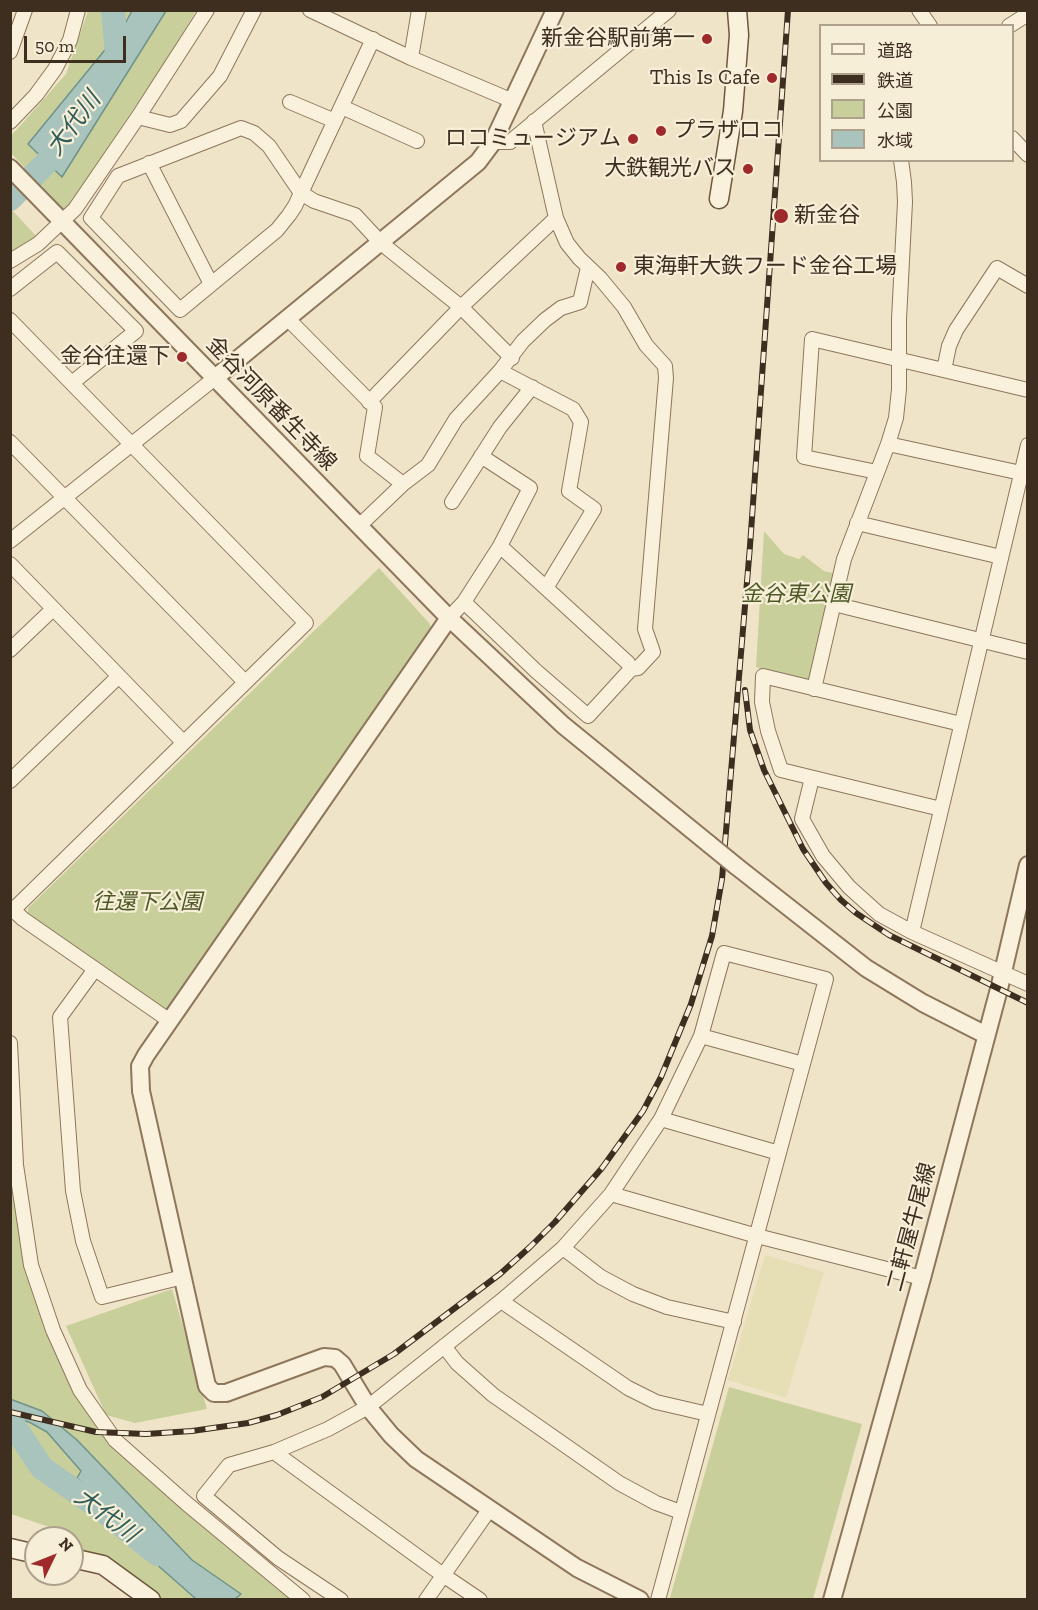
<!DOCTYPE html>
<html>
<head>
<meta charset="utf-8">
<style>
	body { margin:0 }
	#map { position:relative; width:1038px; height:1610px; overflow:hidden; background:#f0e4c8; font-family:"Zilla Slab","Noto Sans JP",serif }
	canvas { display:block }
	.frame { position:absolute; inset:0; border:12px solid #3d2e20; pointer-events:none }
	.legend { position:absolute; left:819px; top:24px; width:195px; height:138px; box-sizing:border-box; background:#f7eed8; border:2px solid #ada18e; margin:0; padding:8px 10px; list-style:none; font-size:18px; color:#3d2e20 }
	.legend li { display:flex; align-items:center; gap:12px; height:30px }
	.legend b { width:30px; border:2px solid #ada18e }
	.north { position:absolute; left:24px; top:1526px; width:60px; height:60px; box-sizing:border-box; background:#f7eed8; border:2px solid #ada18e; border-radius:50%; rotate:47deg; font-size:16px; font-weight:700; line-height:24px; text-align:center; color:#3d2e20 }
	.north::after { content:''; display:block; margin:auto; width:21px; height:27px; background:#9e2a2b; clip-path:polygon(50% 0,100% 100%,50% 72%,0 100%) }
	.scale { position:absolute; left:24px; top:36px; width:102px; height:27px; box-sizing:border-box; border:3px solid #3d2e20; border-top:0; padding-left:8px; font-size:18px; line-height:21px; white-space:nowrap; color:#3d2e20; -webkit-text-stroke:4px #f7eed8; paint-order:stroke }
</style>
</head>
<body>
<div id="map">
<canvas width="1038" height="1610"></canvas>
<div class="frame"></div>
<ul class="legend">
<li><b style="height:8px;background:#faf1dc"></b>道路</li>
<li><b style="height:8px;background:#3d2e20"></b>鉄道</li>
<li><b style="height:16px;background:#c9cf9b"></b>公園</li>
<li><b style="height:16px;background:#a9c4bc"></b>水域</li>
</ul>
<div class="north">N</div>
<div class="scale">50 m</div>
</div>
<script>
const c = document.querySelector('canvas').getContext('2d');
c.lineJoin = 'round';
function paint(path, color) { c.fillStyle = color; c.fill(path, 'evenodd'); }
const poly = rows => new Path2D(rows.map(r => 'M' + r).join(''));
function trace(path, color, width, dash) { c.strokeStyle = color; c.lineWidth = width; c.lineCap = dash ? 'butt' : 'round'; c.setLineDash(dash || []); c.stroke(path); }
function drawText(font, color, halo, rows, align = 'center') {
  c.font = font + ' "Zilla Slab","Noto Sans JP",serif'; c.lineWidth = 4.5; c.setLineDash([]); c.textBaseline = 'middle'; c.strokeStyle = halo; c.fillStyle = color; for (const [text, x, y, turn = 0] of rows) {
    c.save(); c.translate(x, y); c.rotate((+turn || 0) * Math.PI / 180); c.textAlign = isNaN(turn) ? turn : align; if (halo) c.strokeText(text, 0, 0); c.fillText(text, 0, 0); c.restore();
  }
}
paint(poly([
	[765,1255,824,1272,786,1398,728,1380]
]), '#e6deb5');
paint(poly([
	[88,11,108,11,122,17,126,11,196,11,171,53,65,211,11,153,11,136,66,74],
	[11,209,38,238,11,259],
	[764,531,784,554,799,559,803,555,824,571,837,574,812,682,806,685,756,667],
	[379,568,430,624,431,634,170,1011,161,1011,28,915,28,908],
	[10,1151,30,1287,91,1416,297,1599,159,1599,73,1550,72,1538,63,1538,55,1529,11,1514],
	[172,1289,207,1409,135,1423,106,1415,66,1326],
	[729,1387,862,1424,813,1599,675,1600,670,1598]
]), '#c9cf9b');
const water = poly([
	[132,11,166,11,62,177,28,144,122,29,132,11],
	[10,1399,42,1411,77,1440,192,1560,241,1594,235,1599,196,1599,137,1547,130,1525,77,1478,81,1471,47,1432,29,1422,11,1417,10,1399]
]);
paint(water, '#a9c4bc');
trace(water, '#6f938a', 1.5);
trace(poly([
	[113,10,117,56],
	[10,199,51,158,68,137],
	[10,1420,42,1468,101,1509,157,1554]
]), '#a9c4bc', 24);
const minor = poly([
	[310,10,411,58,513,101],
	[919,10,930,26],
	[1009,26,1028,14],
	[373,39,301,193,295,206,289,215,277,230,180,310,91,218,118,176,241,128,254,133,269,146,301,193,314,201,355,215,381,243,461,307,512,358],
	[10,52,25,10],
	[411,58,419,10],
	[290,102,335,121],
	[342,107,417,141],
	[138,117,170,125,181,121,220,76,254,10],
	[534,121,556,218,567,243,579,258,600,278,624,307,646,345,665,366,666,378,645,629,653,652,638,668,631,669],
	[10,122,36,95,55,69,70,40,78,10],
	[1012,138,1028,155],
	[493,142,510,142,669,10],
	[149,163,211,284],
	[10,261,38,244,75,209,138,117,207,10],
	[10,289,57,252,136,331,72,383],
	[287,318,375,407,367,456,403,484],
	[10,320,306,623,13,910],
	[944,370,949,346,956,330,997,268,1028,286],
	[369,402,461,307,556,218],
	[10,442,245,682],
	[888,444,1021,473],
	[877,472,804,457,812,339,1028,390],
	[452,502,500,427,532,387],
	[857,523,1001,557],
	[359,526,403,484,428,465,456,419,500,371,523,341,545,320,561,308,580,302,588,267],
	[10,541,215,378],
	[500,546,546,588,594,509,569,491,581,422,573,409,500,371],
	[10,564,183,742],
	[464,602,536,671,588,716,631,669,628,663,546,588],
	[834,604,1028,652],
	[449,618,464,602,500,546,530,488,481,456],
	[10,650,53,609],
	[814,689,844,559,888,444,896,418,899,389,899,319,905,202,904,182,901,160],
	[812,778,802,819,823,856,849,887,879,914,912,932,1028,984],
	[10,781,119,676],
	[941,809,781,770,768,731,762,702,763,676,961,724],
	[10,907,23,919,170,1021],
	[912,932,1028,445],
	[95,969,60,1017,73,1191,83,1241,102,1297,183,1277],
	[701,1036,803,1064],
	[10,1043,16,1165,31,1265,53,1330,80,1390,115,1440,186,1503,303,1600],
	[661,1119,779,1153],
	[611,1194,757,1236,922,1278],
	[563,1248,601,1277,633,1294,667,1307,734,1322],
	[501,1301,628,1388,656,1402,708,1414],
	[444,1346,457,1363,493,1395,619,1483,656,1503,681,1512],
	[274,1452,443,1575,480,1600],
	[341,1600,278,1558,204,1496,229,1465,274,1452,328,1429,368,1407,501,1301,563,1248,611,1194,661,1119,701,1036,724,953,826,979,658,1600],
	[426,1600,489,1510]
]);
const tertiary = poly([
	[10,168,449,618,563,725,709,844],
	[215,378,478,162,493,142,555,10],
	[449,618,146,1055,140,1066,141,1091,207,1386,214,1393,226,1393,324,1357,335,1358,342,1364,368,1407,391,1435,416,1459,577,1568,640,1600],
	[736,866,866,968,923,1003,986,1035],
	[832,1600,922,1278,999,989,1028,865]
]);
const secondary = poly([
	[719,199,733,111,739,35,737,10],
	[10,1548,36,1554],
	[72,1558,103,1565,151,1600]
]);
trace(minor, '#8d765c', 16);
trace(tertiary, '#8d765c', 20);
trace(secondary, '#6f573f', 21);
trace(minor, '#faf1dc', 14);
trace(tertiary, '#faf1dc', 16);
trace(secondary, '#faf1dc', 18);
const rail = poly([
	[745,690,750,730,764,770,803,849,826,883,841,900,856,913,889,935,1028,1003],
	[10,1412,96,1432,146,1434,192,1431,248,1423,277,1415,322,1397,394,1354,500,1274,530,1247,555,1222,602,1168,643,1111,661,1077,691,1004,712,936,722,879,750,546,788,10]
]);
trace(rail, '#3d2e20', 6);
trace(rail, '#f7eed8', 4, [11]);
const tertiaryBridge = poly([
	[709,844,736,866]
]);
trace(tertiaryBridge, '#8d765c', 20, []);
trace(tertiaryBridge, '#faf1dc', 16);
for (const [x, y, r, color] of [
	[707,39,6,"#9e2a2b"],
	[772,78,6,"#9e2a2b"],
	[661,131,6,"#9e2a2b"],
	[633,139,6,"#9e2a2b"],
	[748,169,6,"#9e2a2b"],
	[781,216,8,"#9e2a2b"],
	[621,267,6,"#9e2a2b"],
	[182,357,6,"#9e2a2b"]
]) { const dot = new Path2D(); dot.arc(x, y, r, 0, 2 * Math.PI); c.fillStyle = color; c.fill(dot); trace(dot, '#f7eed8', 2); }
drawText('22px', '#3d2e20', '#f7eed8', [
	["新金谷駅前第一",695,39],
	["This Is Cafe",760,78],
	["プラザロコ",673,131,"left"],
	["ロコミュージアム",621,139],
	["大鉄観光バス",736,169],
	["新金谷",794,216,"left"],
	["東海軒大鉄フード金谷工場",633,267,"left"],
	["金谷往還下",170,357]
], 'right');
drawText('22px', '#3d2e20', '#f7eed8', [
	["金谷河原番生寺線",271,404,46],
	["二軒屋牛尾線",912,1227,-75]
]);
drawText('italic 22px', '#4d5a26', '#f7eed8', [
	["金谷東公園",796,595],
	["往還下公園",147,903]
]);
drawText('italic 24px', '#2f5d5a', '#f7eed8', [
	["大代川",74,124,-53],
	["大代川",106,1516,37]
]);
</script>
</body>
</html>
